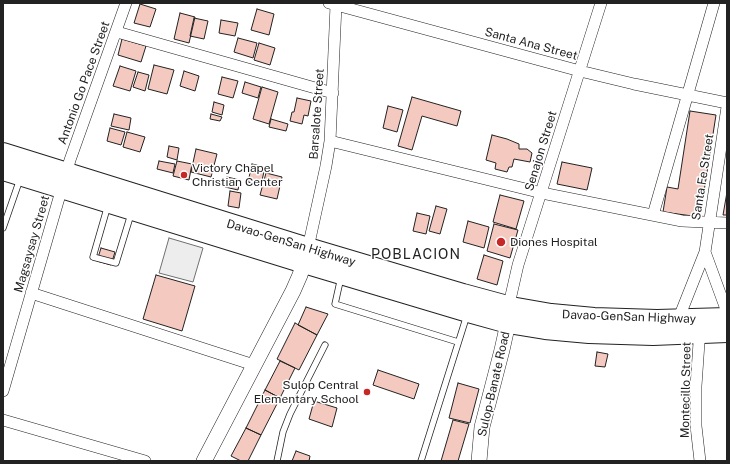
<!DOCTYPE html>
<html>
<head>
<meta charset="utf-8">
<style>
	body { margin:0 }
	#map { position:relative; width:730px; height:464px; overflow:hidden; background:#fff; font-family:"Public Sans",sans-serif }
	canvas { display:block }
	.frame { position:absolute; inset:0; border:4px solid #222; pointer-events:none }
</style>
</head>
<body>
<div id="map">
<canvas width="730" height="464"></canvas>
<div class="frame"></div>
</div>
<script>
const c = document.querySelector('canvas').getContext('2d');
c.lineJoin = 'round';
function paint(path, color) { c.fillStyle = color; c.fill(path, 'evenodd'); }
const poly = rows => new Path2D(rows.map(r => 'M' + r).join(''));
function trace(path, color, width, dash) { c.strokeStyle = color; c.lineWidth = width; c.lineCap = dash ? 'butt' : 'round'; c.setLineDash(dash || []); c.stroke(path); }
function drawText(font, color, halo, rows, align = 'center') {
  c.font = font + ' "Public Sans",sans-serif'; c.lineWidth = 3; c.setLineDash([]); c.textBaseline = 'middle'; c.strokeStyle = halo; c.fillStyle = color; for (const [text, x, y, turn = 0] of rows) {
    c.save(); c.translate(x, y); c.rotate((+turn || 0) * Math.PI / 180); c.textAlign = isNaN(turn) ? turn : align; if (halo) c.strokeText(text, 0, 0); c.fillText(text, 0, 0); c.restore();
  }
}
const parking = poly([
	[169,238,203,248,193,282,159,273,169,238]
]);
paint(parking, '#ededed');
trace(parking, '#6f6f6f', 1);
const building = poly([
	[140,4,156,9,150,27,134,23,140,4],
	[257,9,274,14,269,35,251,30,257,9],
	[180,13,195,17,189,43,174,39,180,13],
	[194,18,208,21,204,39,190,36,194,18],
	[221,20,238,23,235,36,219,33,221,20],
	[238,38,257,43,253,58,234,52,238,38],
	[122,39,146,46,141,62,118,55,122,39],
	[259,43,275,48,270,65,254,60,259,43],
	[154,65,174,70,167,94,148,89,154,65],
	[120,66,136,71,130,91,113,86,120,66],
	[184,71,199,76,195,91,180,86,184,71],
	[138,72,149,75,145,91,133,87,138,72],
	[222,77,238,81,233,98,218,94,222,77],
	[245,82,261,87,258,98,242,93,245,82],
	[262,87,278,92,269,124,253,119,262,87],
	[412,97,461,111,457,126,422,116,412,150,398,146,412,97],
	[297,98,311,101,308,116,304,115,302,124,290,121,292,112,294,112,297,98],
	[214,102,224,105,222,115,212,112,214,102],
	[388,106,403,110,397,132,383,128,388,106],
	[690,111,716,115,700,217,663,212,667,187,678,189,690,111],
	[114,114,131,118,129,130,111,126,114,114],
	[211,114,222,117,220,121,210,119,211,114],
	[271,119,288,124,286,131,269,127,271,119],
	[110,128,125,132,121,145,107,141,110,128],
	[127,132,145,137,140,152,123,147,127,132],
	[492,135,507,139,519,144,519,149,527,149,532,153,530,162,514,159,512,167,509,167,507,172,495,169,496,163,486,160,492,135],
	[169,146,179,148,177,160,167,157,169,146],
	[196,149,217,154,211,177,191,172,196,149],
	[159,161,175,164,173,173,157,169,159,161],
	[177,161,192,164,189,180,173,176,177,161],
	[562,162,592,168,587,190,557,184,562,162],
	[252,164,265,167,261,185,248,182,252,164],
	[266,173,282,177,277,199,260,195,266,173],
	[227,177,240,180,238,190,225,187,227,177],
	[230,191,241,193,239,208,228,206,230,191],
	[727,192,727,215,723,215,727,192],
	[500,195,524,201,516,229,493,222,500,195],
	[436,206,447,209,440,234,429,231,436,206],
	[417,213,430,216,426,234,413,231,417,213],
	[468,221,489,227,484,248,463,242,468,221],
	[494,224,518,230,510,258,487,251,494,224],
	[101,248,115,252,111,265,97,261,101,248],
	[484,255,503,261,497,285,477,279,484,255],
	[156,275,195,286,182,331,143,319,156,275],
	[306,307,328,314,317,335,298,325,306,307],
	[295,323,317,335,299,370,277,359,295,323],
	[597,352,608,354,605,367,595,366,597,352],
	[280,361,295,368,280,398,265,390,280,361],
	[378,370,419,384,414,399,373,385,378,370],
	[458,383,479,389,470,423,449,418,458,383],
	[265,390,280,398,261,435,246,428,265,390],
	[314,401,337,408,332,427,309,419,314,401],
	[453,420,469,424,458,461,441,461,453,420],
	[246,428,261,435,248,461,241,461,231,456,246,428],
	[296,451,310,456,309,461,292,461,296,451]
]);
paint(building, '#f3c9c0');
trace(building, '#222', 1);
const lane = poly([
	[108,205,93,257,116,263,131,214],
	[3,228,20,179],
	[341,277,335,304,458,342],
	[277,461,283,432,290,414,325,345],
	[421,461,467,315]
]);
const street = poly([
	[329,3,580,71,634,84,727,103],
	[117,32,333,93],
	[330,141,542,193,682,221,727,223],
	[653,215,714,3],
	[308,248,326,166,330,141,336,5],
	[705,252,727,312],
	[31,293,254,365],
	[511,307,510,300,518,265,601,3],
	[678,320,705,252,727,107],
	[700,328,696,386,696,426,700,461],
	[3,391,70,160,126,3],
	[3,420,145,461]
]);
const secondary = poly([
	[204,461,293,291,300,275,307,253],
	[479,461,482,427,502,350,510,314]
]);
const highway = poly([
	[3,153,308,248,463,294,511,307,551,314,594,318,657,320,727,318],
	[3,170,304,263,468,312,508,323,545,329,589,333,653,335,727,332]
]);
trace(lane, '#222', 7);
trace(street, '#222', 12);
trace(secondary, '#222', 16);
trace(highway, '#222', 22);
trace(lane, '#fff', 5.5);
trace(street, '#fff', 11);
trace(secondary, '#fff', 15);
trace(highway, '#fff', 20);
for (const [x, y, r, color] of [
	[184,175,4,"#c62828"],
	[501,242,5,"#c62828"],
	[367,392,4,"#c62828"]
]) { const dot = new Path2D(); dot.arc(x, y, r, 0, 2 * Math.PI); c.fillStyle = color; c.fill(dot); trace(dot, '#fff', 1.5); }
drawText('12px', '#222', '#fff', [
	["Santa Ana Street",531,44,15],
	["Antonio Go Pace Street",84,83,-70],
	["Barsalote Street",317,114,-86],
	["Senajon Street",541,151,-73],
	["Santa Fe Street",703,177,-81],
	["Davao-GenSan Highway",291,243,17],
	["Magsaysay Street",32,244,-74],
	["Davao-GenSan Highway",629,317,2],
	["Sulop-Banate Road",494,384,-77],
	["Montecillo Street",686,390,-89]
]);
drawText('12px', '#222', '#fff', [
	["Victory Chapel",192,168],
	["Christian Center",192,182],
	["Diones Hospital",510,242],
	["Sulop Central",359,385,"right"],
	["Elementary School",359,399,"right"]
], 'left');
c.letterSpacing = '1px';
drawText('14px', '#222', '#fff', [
	["POBLACION",416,255]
]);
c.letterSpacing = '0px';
</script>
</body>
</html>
